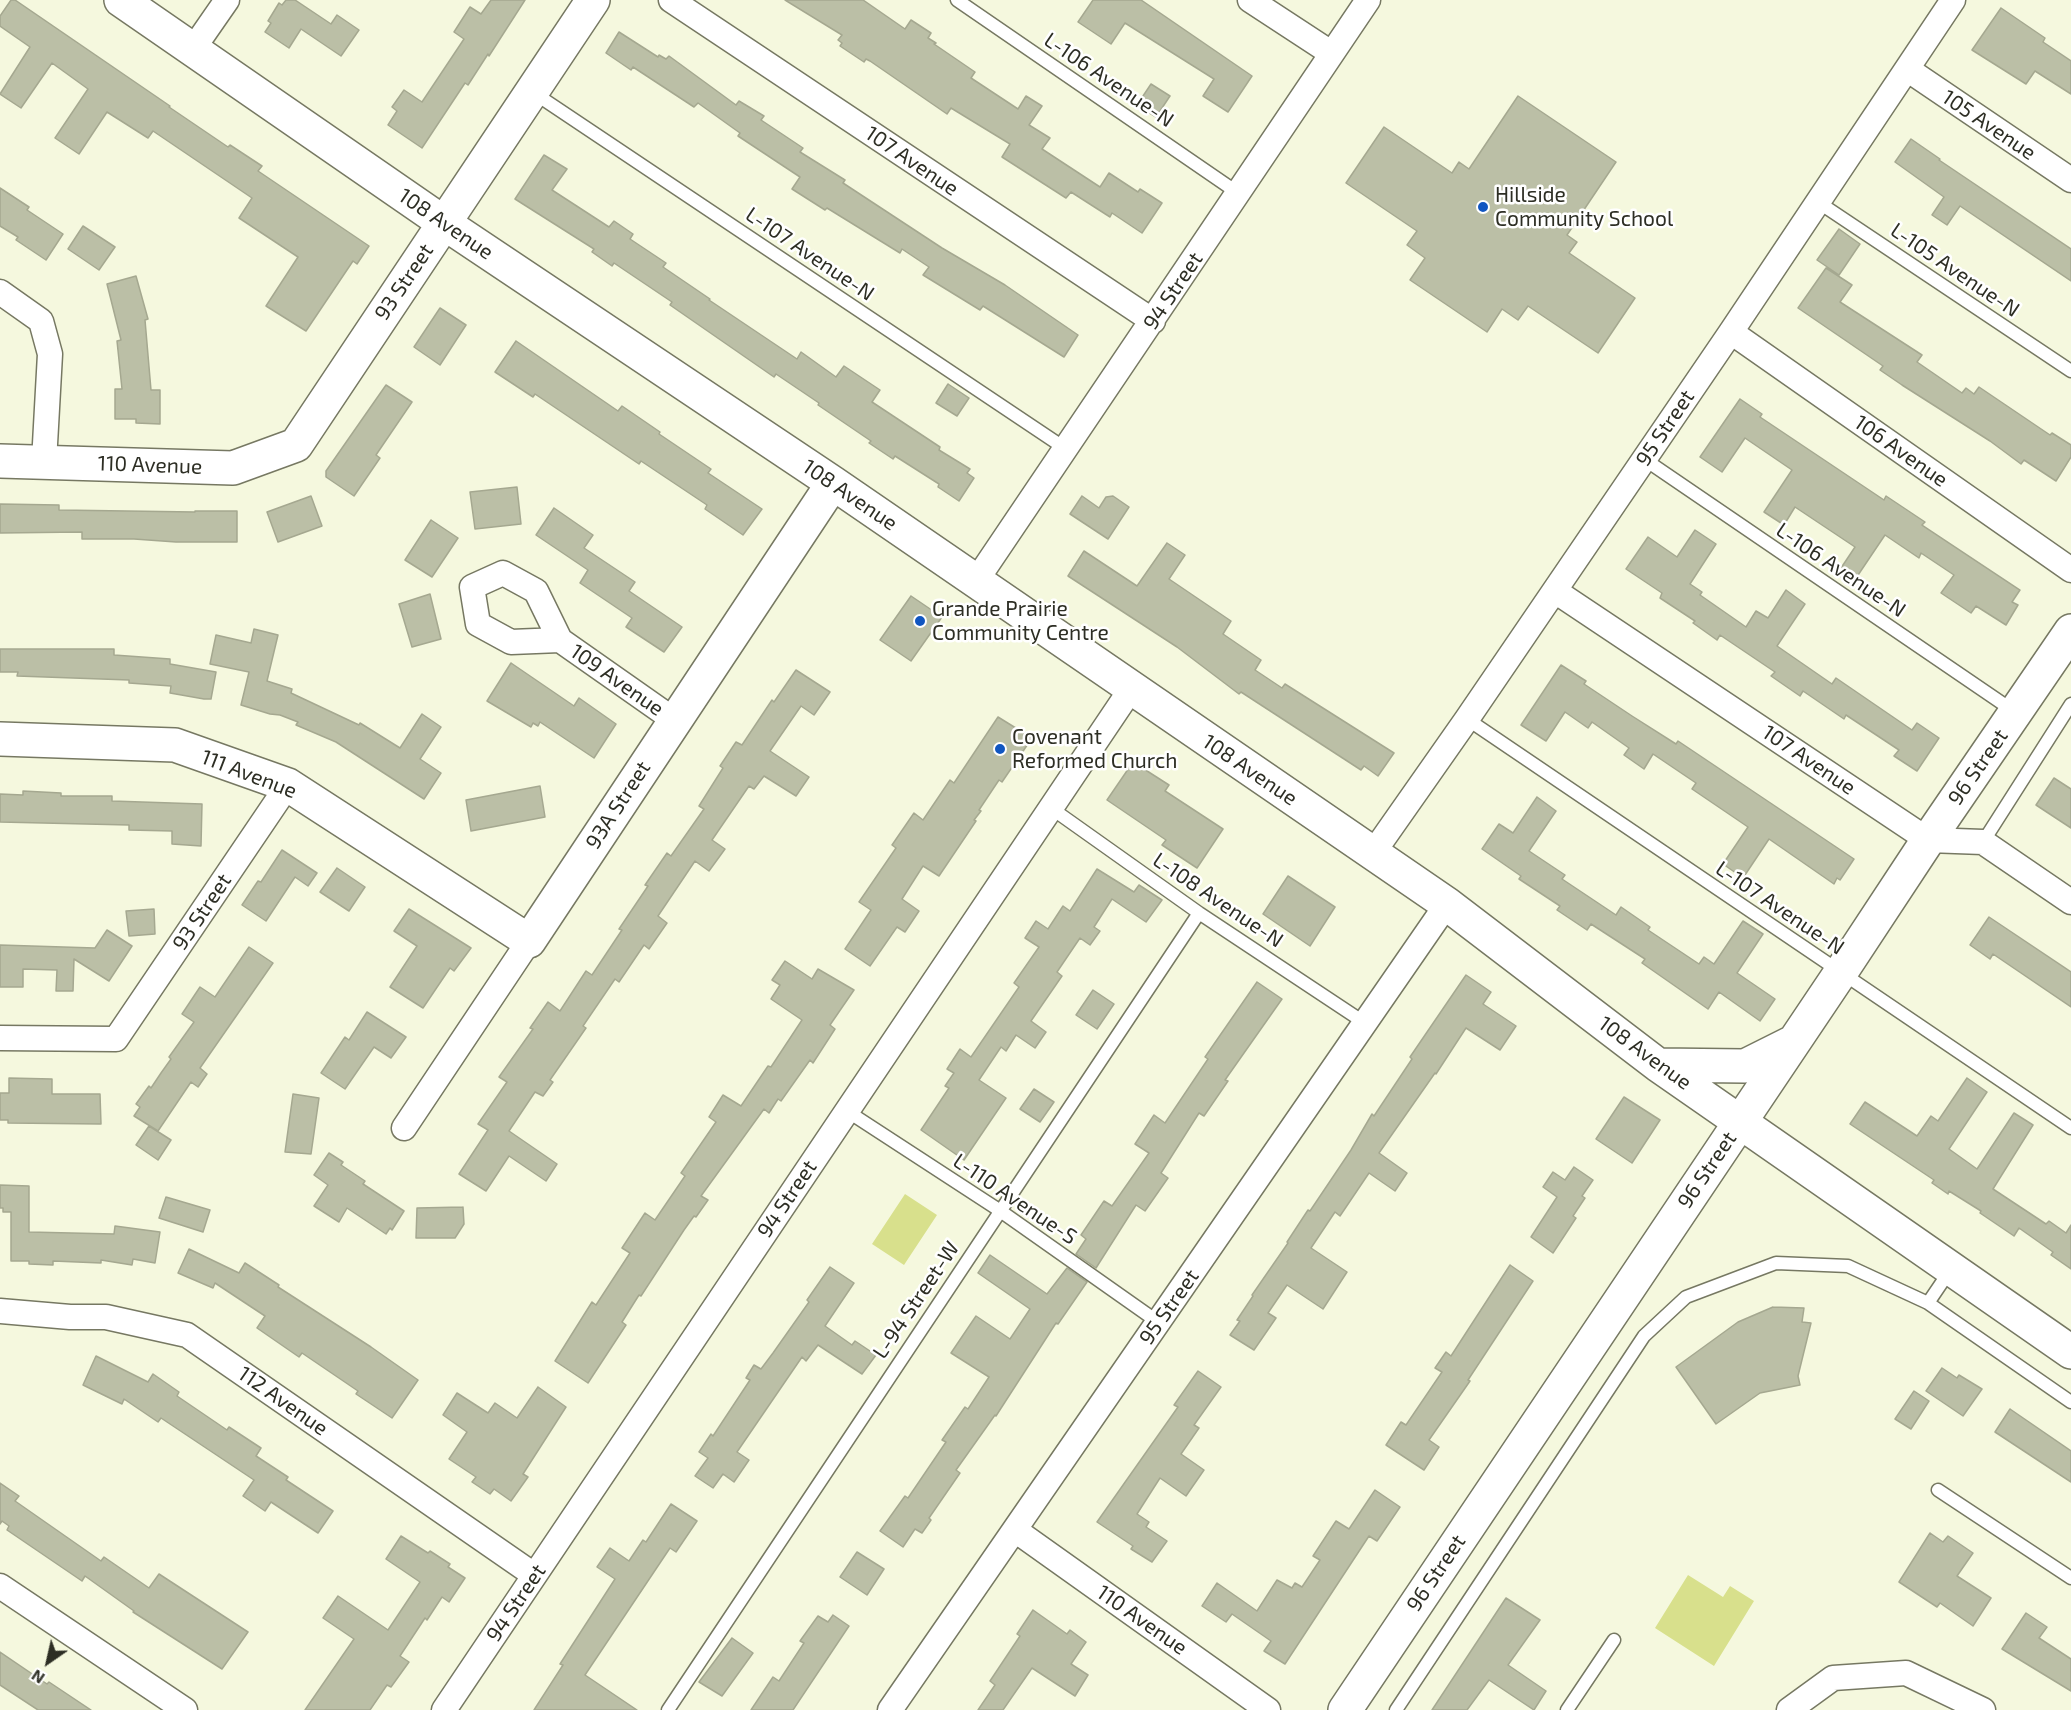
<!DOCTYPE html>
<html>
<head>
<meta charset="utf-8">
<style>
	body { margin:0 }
	#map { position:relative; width:2071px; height:1710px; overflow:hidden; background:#f5f8de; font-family:"Exo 2",sans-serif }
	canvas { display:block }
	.north { position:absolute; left:18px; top:1632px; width:60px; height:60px; -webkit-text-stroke:4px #fff; paint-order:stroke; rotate:214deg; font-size:16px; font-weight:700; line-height:24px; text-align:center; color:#2d2e24 }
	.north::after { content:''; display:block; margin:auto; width:21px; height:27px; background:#2d2e24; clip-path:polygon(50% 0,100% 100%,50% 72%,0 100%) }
</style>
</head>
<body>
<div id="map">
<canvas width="2071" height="1710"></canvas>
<div class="north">N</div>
</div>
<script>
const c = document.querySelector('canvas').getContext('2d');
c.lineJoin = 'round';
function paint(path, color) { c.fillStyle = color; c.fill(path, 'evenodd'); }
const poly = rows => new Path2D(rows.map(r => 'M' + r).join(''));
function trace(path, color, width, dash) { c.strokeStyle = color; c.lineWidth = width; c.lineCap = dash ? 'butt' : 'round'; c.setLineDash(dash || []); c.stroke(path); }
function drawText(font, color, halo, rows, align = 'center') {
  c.font = font + ' "Exo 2",sans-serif'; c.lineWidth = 5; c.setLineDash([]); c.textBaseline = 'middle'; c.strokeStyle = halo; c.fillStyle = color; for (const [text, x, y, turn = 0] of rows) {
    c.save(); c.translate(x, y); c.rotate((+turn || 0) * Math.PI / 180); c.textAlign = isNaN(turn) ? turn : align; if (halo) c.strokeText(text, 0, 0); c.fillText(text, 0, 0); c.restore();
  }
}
paint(poly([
	[905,1194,937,1215,904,1265,872,1244],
	[1688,1575,1723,1597,1730,1586,1754,1601,1714,1666,1655,1628]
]), '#d8e08c');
const building = poly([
	[11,0,15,0,170,106,169,107,228,147,230,145,262,166,258,171,369,246,357,264,353,261,306,331,266,306,298,257,239,218,252,198,153,131,148,138,107,112,79,154,55,138,88,89,52,63,21,108,0,94,30,47,0,26,0,16,11,0],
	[286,0,295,0,331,24,337,15,359,30,341,56,301,29,289,48,265,32,271,23,268,21,279,3,282,5,286,0],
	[491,0,525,0,489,56,488,54,468,85,465,83,422,148,388,125,397,111,392,107,404,90,422,102,464,39,454,32,470,7,481,14,491,0],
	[785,0,863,0,905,29,911,20,931,33,928,38,936,43,934,44,975,72,971,78,1018,109,1026,96,1042,106,1029,125,1050,138,1042,149,1100,187,1109,173,1138,192,1140,189,1162,203,1142,233,1112,213,1110,217,1071,192,1066,198,1002,157,1010,144,951,108,947,114,870,61,866,59,864,62,840,46,842,43,838,40,842,35,785,0],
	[1093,0,1141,0,1252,76,1228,112,1203,96,1214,79,1125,23,1111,44,1078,22,1093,0],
	[2001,8,2045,38,2043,42,2071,61,2071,94,2035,71,2026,84,1972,50,2001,8],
	[619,32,658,57,659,55,666,59,669,56,736,105,739,101,764,116,761,120,803,148,800,152,845,180,843,183,942,248,1005,285,1078,335,1064,357,983,306,980,310,923,275,929,267,902,249,900,253,827,208,825,210,792,189,800,177,738,136,740,133,698,103,694,107,633,67,631,70,606,53,619,32],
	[1151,84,1170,96,1156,117,1137,105,1151,84],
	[1518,96,1616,162,1567,235,1577,242,1569,253,1635,298,1598,353,1528,306,1518,320,1502,309,1487,332,1410,280,1425,258,1407,245,1417,231,1346,183,1384,127,1452,173,1459,162,1469,169,1518,96],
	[1911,139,1940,159,1939,160,2071,249,2071,281,1960,206,1947,225,1932,215,1944,197,1895,162,1911,139],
	[544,155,567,169,552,190,609,227,614,221,633,234,630,239,666,263,663,267,710,299,709,300,797,359,801,352,836,377,844,366,880,390,872,402,940,447,939,450,970,469,967,473,974,478,959,501,938,487,939,484,895,456,893,459,869,443,871,441,818,405,819,403,776,374,774,377,670,305,672,302,614,263,612,266,592,252,594,249,515,199,544,155],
	[0,188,29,207,27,210,63,234,46,260,16,240,18,237,0,226,0,188],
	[83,226,115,247,99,270,68,249,83,226],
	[1839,229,1860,244,1839,275,1817,260,1839,229],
	[1826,268,1852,285,1840,302,1922,355,1917,362,1962,393,1966,388,1974,394,1979,387,2050,435,2052,433,2071,445,2071,457,2056,481,2024,460,2021,464,1990,441,1902,385,1880,370,1883,366,1798,308,1826,268],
	[136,276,148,319,145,320,151,390,160,390,160,424,136,423,136,419,115,419,115,389,122,389,117,341,121,340,107,284,136,276],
	[440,308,466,325,440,365,414,347,440,308],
	[516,341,618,411,622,406,660,432,659,434,711,469,708,473,762,509,743,535,705,509,707,505,641,461,639,464,535,394,533,397,495,372,516,341],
	[948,384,969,398,957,416,936,403,948,384],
	[386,385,412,402,376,455,380,458,354,496,326,477,326,471,386,385],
	[1740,399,1762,414,1760,417,1884,500,1886,496,1925,522,1922,525,2020,590,2012,602,2018,605,2006,625,1976,606,1971,613,1941,593,1954,575,1921,553,1919,558,1885,535,1852,584,1837,574,1855,547,1795,507,1784,525,1764,512,1792,470,1745,438,1722,472,1700,457,1740,399],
	[517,487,521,524,475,529,470,492,517,487],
	[311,496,322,526,278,542,267,512,311,496],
	[1082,496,1099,508,1106,497,1113,496,1129,507,1108,539,1070,514,1082,496],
	[0,504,59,505,59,510,195,512,195,511,237,511,237,542,176,542,134,539,82,539,82,532,0,533,0,504],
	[554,508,593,535,584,548,635,582,629,591,682,627,664,652,626,627,632,618,580,583,588,570,536,535,554,508],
	[431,520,458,538,432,577,405,560,431,520],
	[1695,530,1716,544,1690,584,1702,592,1700,595,1746,627,1756,611,1768,618,1786,590,1805,604,1777,646,1832,684,1836,678,1912,730,1917,723,1939,738,1917,771,1894,756,1899,750,1846,715,1844,719,1803,691,1800,696,1771,676,1775,672,1720,635,1717,640,1693,623,1695,621,1660,598,1662,593,1626,569,1648,537,1677,557,1695,530],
	[1167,543,1185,555,1169,579,1231,621,1223,634,1261,660,1255,670,1282,688,1285,684,1394,753,1378,776,1364,766,1361,770,1241,692,1239,694,1177,647,1068,576,1084,551,1137,586,1167,543],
	[430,594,441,639,412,647,399,604,430,594],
	[911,596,942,617,911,661,880,640,911,596],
	[254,629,278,635,267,681,292,689,291,693,359,725,360,723,400,748,422,714,441,727,420,759,441,773,424,799,336,742,296,725,298,722,280,715,270,714,241,705,249,672,210,664,216,635,251,643,254,629],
	[0,649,114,649,114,655,170,659,170,664,216,672,211,699,204,699,170,693,171,686,129,683,129,680,17,676,18,672,0,672,0,649],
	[511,663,574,706,579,698,616,724,594,758,540,722,538,726,533,723,531,727,487,701,511,663],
	[1561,665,1586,681,1584,684,1632,716,1676,744,1678,741,1854,859,1840,880,1837,878,1834,884,1769,839,1743,878,1723,864,1748,827,1692,789,1696,783,1653,754,1644,769,1624,755,1629,748,1592,722,1588,728,1565,712,1546,741,1521,725,1561,665],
	[796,670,830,692,814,715,801,706,770,751,809,777,796,796,764,776,754,789,749,786,712,840,725,849,709,871,695,861,658,916,667,923,649,949,644,945,619,982,615,979,583,1026,586,1028,550,1080,553,1082,543,1096,535,1092,509,1131,557,1164,546,1181,509,1156,486,1191,459,1174,488,1130,478,1124,507,1082,499,1077,533,1029,530,1028,548,1002,560,1011,586,971,592,975,622,930,619,929,648,886,645,885,667,853,671,856,704,809,699,806,723,768,720,766,736,742,742,745,772,700,774,702,796,670],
	[998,717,1032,738,1002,782,999,780,979,810,981,811,974,820,976,821,939,876,923,866,902,899,919,911,905,932,897,927,870,966,845,949,871,910,859,902,896,848,892,845,914,813,923,820,950,780,954,783,998,717],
	[1133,762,1169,785,1165,791,1223,829,1197,868,1162,845,1166,840,1107,800,1133,762],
	[2054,778,2071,789,2071,828,2036,805,2054,778],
	[540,786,545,817,471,831,466,800,540,786],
	[23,791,61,793,61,796,112,796,112,801,202,804,201,846,172,844,172,831,129,830,129,825,0,822,0,794,23,795,23,791],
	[1537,797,1556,811,1529,851,1565,875,1562,879,1616,915,1621,907,1650,927,1648,930,1699,964,1704,957,1714,964,1743,921,1763,934,1737,973,1775,999,1760,1021,1719,992,1708,1009,1642,963,1645,959,1591,924,1587,930,1557,910,1560,906,1519,879,1521,876,1482,849,1499,824,1513,833,1537,797],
	[282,850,317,873,308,886,295,877,266,921,242,905,258,881,261,882,282,850],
	[337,868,365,887,349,911,320,892,337,868],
	[1097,869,1134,892,1139,885,1162,900,1146,922,1112,899,1094,927,1100,931,1090,945,1080,938,1057,972,1062,976,1031,1021,1046,1032,1035,1048,1016,1035,1006,1051,1001,1047,979,1080,1006,1098,964,1160,921,1130,949,1088,945,1086,954,1073,947,1069,960,1049,971,1057,1019,987,1014,983,1039,947,1025,938,1036,921,1048,929,1063,906,1070,911,1097,869],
	[1288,876,1335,907,1310,946,1263,914,1288,876],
	[154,909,155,934,129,936,126,911,154,909],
	[409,909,471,948,454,971,450,968,423,1008,390,987,417,946,394,931,409,909],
	[1989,917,2071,972,2071,1007,1993,954,1990,959,1970,945,1989,917],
	[107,930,132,946,109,981,74,959,73,991,56,991,57,970,23,969,23,987,0,987,0,945,95,948,107,930],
	[249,947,273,963,200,1068,207,1074,198,1087,191,1082,158,1131,134,1116,140,1107,136,1104,149,1086,151,1088,161,1073,171,1059,169,1057,194,1022,182,1014,200,987,215,997,249,947],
	[785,961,812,979,818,969,854,990,830,1025,835,1029,813,1063,810,1060,781,1101,778,1099,769,1113,764,1109,701,1196,708,1200,696,1217,694,1216,684,1230,641,1296,639,1295,622,1322,626,1325,588,1383,555,1361,592,1302,596,1305,630,1253,622,1248,645,1213,655,1220,685,1176,681,1173,716,1122,709,1117,723,1095,741,1106,768,1066,771,1067,802,1020,771,999,780,985,772,980,785,961],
	[1466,975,1491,992,1483,1004,1516,1026,1500,1050,1466,1028,1436,1074,1435,1073,1379,1153,1407,1173,1395,1191,1369,1173,1340,1216,1335,1212,1311,1248,1347,1272,1323,1309,1287,1285,1268,1313,1276,1318,1254,1350,1230,1335,1240,1321,1237,1320,1253,1296,1252,1295,1288,1243,1287,1242,1308,1210,1310,1211,1351,1150,1372,1114,1374,1116,1412,1059,1410,1057,1466,975],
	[1257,982,1282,999,1225,1080,1228,1081,1204,1116,1199,1113,1161,1173,1168,1178,1145,1211,1136,1205,1096,1268,1076,1254,1086,1239,1081,1235,1104,1201,1112,1206,1149,1153,1135,1144,1154,1115,1165,1123,1208,1059,1205,1057,1257,982],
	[1093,990,1114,1004,1097,1029,1076,1015,1093,990],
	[367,1012,406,1037,391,1058,374,1047,345,1089,321,1073,345,1037,349,1040,367,1012],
	[9,1078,52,1079,52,1094,100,1094,101,1124,8,1123,8,1120,0,1120,0,1093,9,1093,9,1078],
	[1967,1078,1987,1092,1949,1149,1977,1169,2014,1113,2033,1125,1993,1189,2046,1224,2049,1221,2066,1233,2071,1225,2071,1269,2051,1255,2053,1252,2019,1228,2014,1236,1980,1213,1981,1211,1949,1191,1948,1194,1932,1183,1934,1180,1850,1124,1865,1102,1917,1136,1931,1116,1938,1121,1967,1078],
	[1034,1089,1054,1102,1040,1122,1020,1109,1034,1089],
	[293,1094,319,1098,311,1154,285,1152,293,1094],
	[1624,1097,1660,1120,1632,1163,1596,1139,1624,1097],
	[149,1126,171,1140,158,1160,136,1145,149,1126],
	[329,1153,343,1162,341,1165,365,1181,363,1184,404,1211,392,1230,390,1228,386,1234,347,1208,339,1222,314,1206,328,1185,314,1175,329,1153],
	[1574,1167,1593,1180,1582,1196,1585,1198,1573,1216,1576,1218,1553,1253,1531,1237,1557,1197,1543,1187,1553,1172,1565,1180,1574,1167],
	[0,1185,29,1186,29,1232,114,1234,115,1226,160,1232,155,1263,133,1259,132,1265,101,1260,101,1263,53,1261,53,1265,29,1264,29,1261,11,1261,11,1212,3,1212,3,1208,0,1208,0,1185],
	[166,1197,210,1210,203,1232,159,1218,166,1197],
	[463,1207,464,1224,455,1238,416,1238,417,1208,463,1207],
	[189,1249,239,1273,245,1263,279,1285,278,1287,371,1347,418,1380,392,1418,356,1394,358,1391,302,1353,299,1357,257,1328,265,1316,215,1283,213,1288,178,1273,189,1249],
	[990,1255,1047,1294,1067,1268,1087,1282,1058,1324,1056,1323,996,1416,995,1415,956,1470,960,1473,929,1518,931,1520,922,1533,915,1529,903,1547,880,1531,905,1496,908,1498,946,1442,942,1440,965,1407,968,1409,989,1377,951,1353,976,1316,1010,1339,1030,1309,978,1273,990,1255],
	[1510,1265,1533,1281,1468,1380,1470,1381,1429,1440,1439,1447,1424,1470,1386,1445,1401,1422,1406,1425,1442,1372,1435,1368,1446,1352,1451,1356,1510,1265],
	[830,1267,854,1283,825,1326,852,1345,855,1341,876,1355,862,1374,818,1345,806,1361,802,1357,737,1452,749,1460,734,1482,723,1474,713,1488,695,1476,708,1458,699,1452,711,1434,713,1436,750,1380,746,1378,754,1365,761,1369,773,1353,809,1302,807,1300,830,1267],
	[1773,1307,1804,1308,1802,1322,1811,1323,1798,1376,1800,1385,1760,1393,1716,1424,1676,1367,1738,1322,1773,1307],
	[96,1356,148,1382,153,1374,179,1392,177,1396,227,1430,229,1427,261,1448,256,1456,288,1477,286,1480,333,1511,318,1533,271,1502,265,1511,243,1496,254,1480,161,1418,158,1422,124,1399,122,1404,83,1385,96,1356],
	[1942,1368,1957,1378,1959,1375,1982,1389,1963,1416,1926,1391,1942,1368],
	[1198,1371,1221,1387,1194,1425,1199,1428,1181,1454,1204,1470,1186,1496,1160,1478,1137,1514,1149,1522,1146,1527,1167,1541,1152,1562,1131,1549,1133,1546,1097,1522,1178,1407,1174,1405,1198,1371],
	[538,1387,566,1407,523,1474,528,1477,511,1501,494,1489,490,1494,472,1482,476,1477,449,1459,467,1432,443,1415,457,1393,488,1413,495,1403,517,1418,538,1387],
	[1914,1391,1929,1401,1911,1429,1895,1419,1914,1391],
	[2010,1409,2071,1451,2071,1482,1995,1432,2010,1409],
	[0,1483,19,1496,15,1501,101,1561,104,1557,149,1588,159,1574,248,1632,222,1669,133,1612,134,1611,85,1576,82,1581,7,1530,9,1526,2,1521,0,1524,0,1483],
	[1375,1490,1400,1507,1377,1541,1369,1536,1285,1664,1264,1651,1271,1641,1232,1614,1226,1622,1202,1606,1217,1583,1257,1611,1277,1580,1292,1588,1295,1583,1302,1587,1320,1560,1313,1556,1336,1521,1349,1529,1375,1490],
	[671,1504,697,1521,676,1552,670,1548,585,1675,637,1710,534,1710,563,1665,560,1664,615,1579,597,1567,610,1548,629,1561,643,1540,646,1542,671,1504],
	[1930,1533,1943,1542,1948,1536,1973,1553,1957,1576,1991,1598,1973,1626,1940,1603,1937,1607,1899,1582,1930,1533],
	[401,1536,428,1553,430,1551,450,1564,448,1567,465,1578,449,1602,442,1597,427,1620,425,1618,400,1656,409,1662,391,1687,387,1685,370,1710,305,1710,354,1639,323,1618,338,1596,388,1630,420,1582,386,1559,401,1536],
	[857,1552,884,1569,867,1595,840,1577,857,1552],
	[1506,1598,1540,1620,1508,1665,1546,1691,1534,1710,1489,1680,1467,1710,1432,1710,1506,1598],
	[1033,1610,1067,1634,1070,1630,1086,1642,1071,1664,1088,1675,1075,1696,1032,1668,1003,1710,978,1710,995,1685,990,1681,1020,1636,1017,1634,1033,1610],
	[2026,1613,2047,1627,2039,1638,2071,1659,2071,1691,2002,1649,2026,1613],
	[833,1615,849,1626,793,1710,751,1710,773,1677,779,1681,804,1643,800,1641,818,1616,828,1622,833,1615],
	[732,1638,753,1653,722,1696,699,1682,732,1638],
	[0,1652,47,1684,49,1682,91,1710,38,1710,0,1685,0,1652]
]);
paint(building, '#bbbfa6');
trace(building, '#a5a890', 1.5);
const lane = poly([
	[957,0,1238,193],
	[534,93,1066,449],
	[1818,202,2071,371],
	[1644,459,2015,712],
	[1467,719,2071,1128],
	[1051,808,1199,913,1365,1023],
	[1983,842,2071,704],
	[847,1111,999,1210,1158,1322],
	[1928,1303,1951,1269],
	[1938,1490,2071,1578],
	[668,1710,1199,913],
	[1396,1710,1644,1336,1686,1297,1776,1263,1848,1266,1928,1303,2071,1402],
	[1567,1710,1614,1640]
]);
const street = poly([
	[671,0,1153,321],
	[1250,0,1331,53],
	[193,49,227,0],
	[1907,69,2071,180],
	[0,292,41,321,50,354,44,462],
	[1731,332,2071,570],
	[976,581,1368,0],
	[1555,591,1928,840,1983,842,2071,902],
	[560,640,511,642,478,624,472,587,503,573,536,591,560,640,674,720],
	[1373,853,1467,719,1731,332,1953,0],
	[0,1038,116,1039,288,785],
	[404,1128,529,941],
	[0,1311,70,1317,106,1317,187,1335,534,1575],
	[1015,1530,1268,1710],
	[0,1586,185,1710],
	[444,1710,1131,689],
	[890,1710,1447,904],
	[1789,1710,1833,1678,1906,1673,1983,1710]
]);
const secondary = poly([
	[121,0,444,223,833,483,1447,904,1658,1065,2071,1352],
	[0,461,233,468,296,445,593,0],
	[0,739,175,745,288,785,529,941,833,483],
	[1658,1065,1745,1066,1793,1042],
	[1345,1710,1841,972,1928,840,2071,631]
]);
trace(lane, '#767862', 15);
trace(street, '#767862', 27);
trace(secondary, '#767862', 36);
trace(lane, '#fff', 12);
trace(street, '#fff', 24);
trace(secondary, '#fff', 33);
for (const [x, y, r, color] of [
	[1483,207,6,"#1156c1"],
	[920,621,6,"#1156c1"],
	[1000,749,6,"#1156c1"]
]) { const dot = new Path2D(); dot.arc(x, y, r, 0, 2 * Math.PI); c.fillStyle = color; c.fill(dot); trace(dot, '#fff', 2); }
drawText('21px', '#2d2e24', '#fff', [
	["L-106 Avenue-N",1109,80,34],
	["105 Avenue",1989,125,34],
	["107 Avenue",912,161,34],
	["108 Avenue",446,224,34],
	["L-107 Avenue-N",810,254,34],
	["L-105 Avenue-N",1955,270,34],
	["93 Street",404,282,-56],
	["94 Street",1173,291,-56],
	["95 Street",1665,428,-56],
	["106 Avenue",1901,451,35],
	["110 Avenue",150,465,2],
	["108 Avenue",850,495,34],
	["L-106 Avenue-N",1841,570,34],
	["109 Avenue",617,680,35],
	["107 Avenue",1809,760,34],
	["96 Street",1978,767,-55],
	["108 Avenue",1250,770,34],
	["111 Avenue",249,774,21],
	["93A Street",618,805,-57],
	["L-108 Avenue-N",1218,900,34],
	["L-107 Avenue-N",1780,908,34],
	["93 Street",202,912,-56],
	["108 Avenue",1645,1053,36],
	["96 Street",1707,1170,-56],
	["94 Street",787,1199,-56],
	["L-110 Avenue-S",1015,1199,34],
	["L-94 Street-W",916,1300,-56],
	["95 Street",1169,1307,-55],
	["112 Avenue",283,1401,35],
	["96 Street",1436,1573,-56],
	["94 Street",516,1603,-56],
	["110 Avenue",1142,1620,35]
]);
drawText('21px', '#2d2e24', '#fff', [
	["Hillside",1495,195],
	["Community School",1495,219],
	["Grande Prairie",932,609],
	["Community Centre",932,633],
	["Covenant",1012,737],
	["Reformed Church",1012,761]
], 'left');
</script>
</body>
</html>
